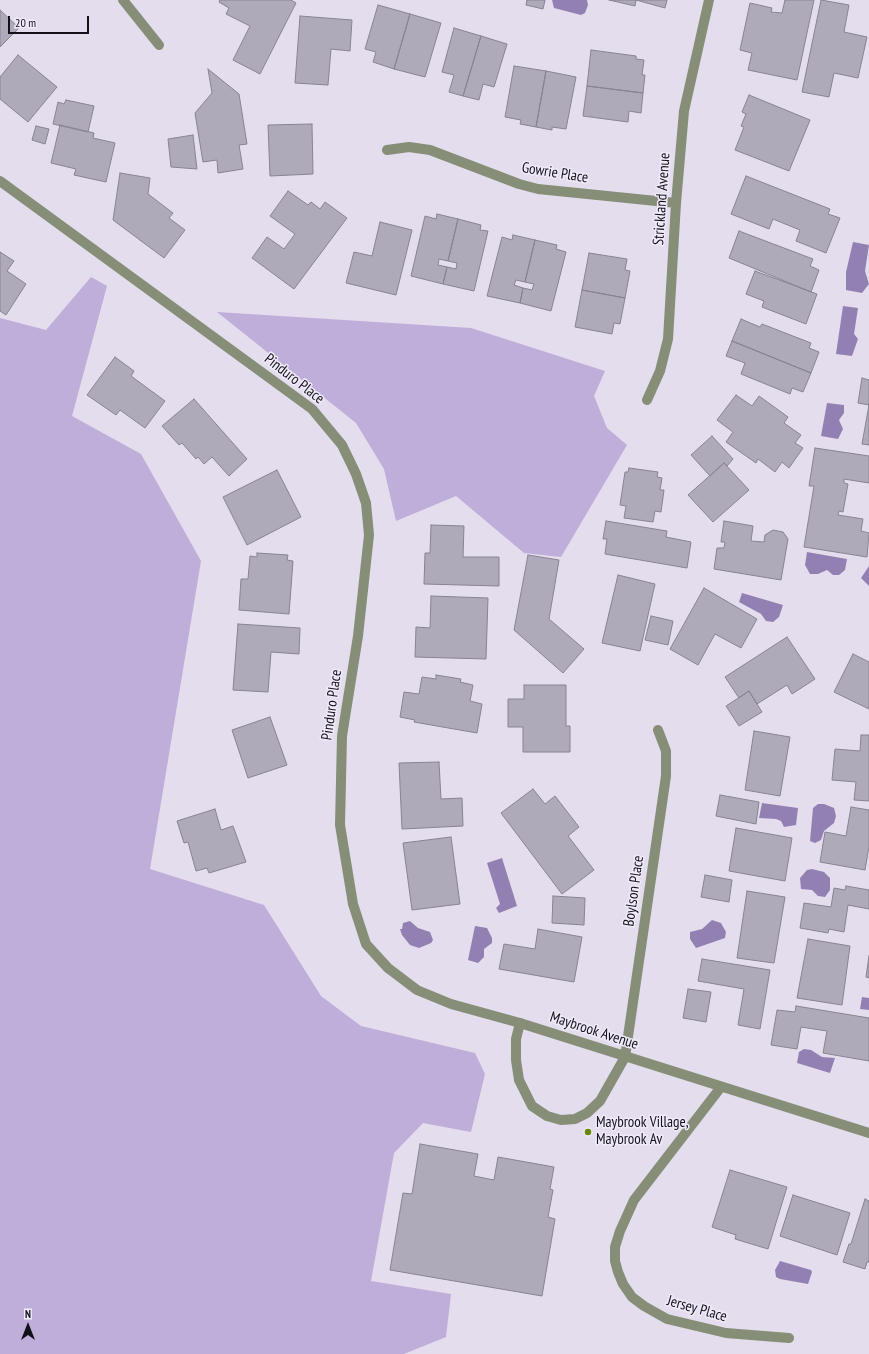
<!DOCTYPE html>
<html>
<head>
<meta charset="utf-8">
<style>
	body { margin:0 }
	#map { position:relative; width:869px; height:1354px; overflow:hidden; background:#e3dded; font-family:"PT Sans Narrow",sans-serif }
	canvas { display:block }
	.north { position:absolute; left:8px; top:1306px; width:40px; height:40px; -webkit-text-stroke:3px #f0eafa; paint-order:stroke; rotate:0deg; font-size:11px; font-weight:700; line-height:16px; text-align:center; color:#131117 }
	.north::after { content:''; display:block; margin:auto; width:14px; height:18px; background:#131117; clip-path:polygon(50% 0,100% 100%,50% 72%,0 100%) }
	.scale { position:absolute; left:8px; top:16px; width:81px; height:18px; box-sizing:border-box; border:2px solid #131117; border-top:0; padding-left:5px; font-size:12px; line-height:14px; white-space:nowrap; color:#131117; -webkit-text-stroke:3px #f0eafa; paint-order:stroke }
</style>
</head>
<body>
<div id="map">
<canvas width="869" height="1354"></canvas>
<div class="north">N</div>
<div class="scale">20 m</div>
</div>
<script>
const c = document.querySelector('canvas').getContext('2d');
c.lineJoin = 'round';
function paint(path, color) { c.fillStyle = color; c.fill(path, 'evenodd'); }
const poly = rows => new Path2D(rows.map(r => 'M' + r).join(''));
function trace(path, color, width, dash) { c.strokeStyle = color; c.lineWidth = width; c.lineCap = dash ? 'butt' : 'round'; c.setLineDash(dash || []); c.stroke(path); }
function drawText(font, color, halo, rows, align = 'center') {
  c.font = font + ' "PT Sans Narrow",sans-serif'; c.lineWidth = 3; c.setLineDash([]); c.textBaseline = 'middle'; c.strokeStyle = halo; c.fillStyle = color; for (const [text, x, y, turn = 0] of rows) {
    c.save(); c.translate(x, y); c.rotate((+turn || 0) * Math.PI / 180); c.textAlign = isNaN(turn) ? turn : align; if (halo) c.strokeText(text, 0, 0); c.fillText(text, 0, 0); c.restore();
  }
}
paint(poly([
	[91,277,107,286,72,416,141,454,201,561,150,869,264,905,321,996,361,1026,475,1053,485,1074,471,1132,423,1123,394,1153,371,1281,451,1294,446,1337,404,1354,0,1354,0,318,46,330],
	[217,312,471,328,605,371,594,396,607,428,627,445,561,557,524,553,456,496,396,521,384,469,356,423]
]), '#beaed9');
paint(poly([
	[552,0,587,0,588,5,585,13,581,15,554,8],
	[853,242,869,245,865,271,869,284,862,293,846,290,846,272],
	[843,306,858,308,854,334,858,339,852,356,836,354],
	[827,403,844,405,844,413,839,420,843,429,838,439,821,436],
	[807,552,847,559,845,570,839,575,833,575,827,570,818,574,810,574,805,565],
	[869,566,869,586,861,578],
	[742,593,783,605,779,617,773,622,766,621,761,614,739,602],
	[762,803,798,808,796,825,784,827,781,821,776,819,759,818],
	[818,804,824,804,834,808,836,816,834,823,824,831,821,840,815,843,810,841,813,808],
	[502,858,517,906,499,913,496,908,500,904,487,863],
	[812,869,824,872,830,878,830,890,825,897,818,896,812,890,801,889,800,878,807,870],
	[712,920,721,923,726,932,725,938,696,948,690,939,690,932,702,929],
	[410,921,418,928,430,932,433,940,431,943,419,948,410,945,402,935,400,929,402,929,403,923],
	[475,926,487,928,492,938,492,943,484,949,484,957,478,963,468,960],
	[862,997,869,998,869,1010,860,1009],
	[804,1049,811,1050,822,1057,835,1058,830,1073,797,1063,799,1052],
	[780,1261,811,1270,812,1272,808,1284,780,1279,776,1277,775,1270]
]), '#9380b3');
const building = poly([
	[220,0,291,0,296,3,260,74,233,60,250,26,226,14,229,8,219,2,220,0],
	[527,0,545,0,543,9,526,5,527,0],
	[609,0,667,0,665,8,636,0,635,6,609,0],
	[785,0,814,0,797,80,748,70,752,53,740,50,750,3,772,8,771,12,782,13,785,0],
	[821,0,849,5,844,32,867,37,858,78,834,73,829,97,802,92,821,0],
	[378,5,410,14,394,69,373,62,376,52,365,49,378,5],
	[0,10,19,28,0,47,0,10],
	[410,14,441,23,425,77,394,69,410,14],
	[300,16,352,20,350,51,331,49,328,85,295,83,300,16],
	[454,28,481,36,463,96,449,92,454,75,442,72,454,28],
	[481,36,507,44,494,87,483,84,479,100,463,96,481,36],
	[591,50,636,56,636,59,644,60,642,75,645,75,643,93,587,86,591,50],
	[18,55,57,87,28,122,0,99,0,77,18,55],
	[514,66,546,71,536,127,520,124,521,120,505,117,514,66],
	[208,69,239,94,247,144,239,145,243,169,218,173,217,160,203,162,195,113,212,93,208,69],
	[546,71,576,77,566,129,552,127,552,130,536,127,546,71],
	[587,86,643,93,641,113,629,111,628,122,583,116,587,86],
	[749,95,810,120,789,171,735,150,744,127,741,126,746,114,742,112,749,95],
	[66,100,94,106,88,132,53,124,58,102,64,104,66,100],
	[312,124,313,174,270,176,268,125,312,124],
	[60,125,94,133,93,138,115,143,106,182,74,175,76,169,51,163,60,125],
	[36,126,49,129,45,144,32,140,36,126],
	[193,135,197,169,171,167,168,139,193,135],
	[120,173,150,178,148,194,173,213,169,218,185,230,164,258,113,220,120,173],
	[746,176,830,209,828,214,840,218,826,253,796,241,800,230,773,219,769,229,731,214,746,176],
	[288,191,308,205,311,202,320,209,325,202,347,218,294,289,252,258,267,237,284,249,295,234,270,216,288,191],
	[437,214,458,219,448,261,439,259,438,265,447,267,443,284,411,276,425,216,436,219,437,214],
	[458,219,481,225,480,230,488,231,474,291,443,284,447,267,456,269,457,263,448,261,458,219],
	[380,222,412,230,396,295,346,283,354,252,372,256,380,222],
	[739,231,813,259,810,266,819,270,811,292,729,258,739,231],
	[513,235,535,240,525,282,516,280,514,285,523,288,520,303,487,296,502,237,512,240,513,235],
	[535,240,557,245,556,249,566,252,551,311,520,303,523,288,532,290,534,284,525,282,535,240],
	[0,252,14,261,7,271,26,284,6,315,0,311,0,252],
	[589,253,627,259,625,270,630,271,625,298,582,290,589,253],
	[755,271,817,294,806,324,762,307,764,301,746,294,755,271],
	[582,290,625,298,620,324,614,323,612,334,575,327,582,290],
	[741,319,760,327,762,324,811,343,809,348,819,352,811,373,732,341,741,319],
	[732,341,811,373,803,392,792,388,790,394,741,374,745,363,726,356,732,341],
	[115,357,134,371,131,376,165,401,145,428,120,410,116,415,87,395,115,357],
	[862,378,869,380,869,445,862,444,869,405,858,403,862,378],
	[736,395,752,406,759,396,788,417,784,423,801,435,795,443,803,448,789,468,782,462,775,472,758,459,756,463,726,442,733,432,717,420,736,395],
	[194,399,247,459,229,476,212,457,204,464,198,457,196,459,182,443,179,445,162,426,194,399],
	[712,436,733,459,727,466,724,463,710,476,691,455,712,436],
	[815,448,869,456,869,483,844,479,844,483,848,484,843,512,839,511,838,515,863,519,861,531,869,533,867,557,804,547,814,486,809,486,815,448],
	[724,463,749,490,713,522,688,495,724,463],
	[629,468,658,472,657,477,662,478,660,490,664,490,661,512,655,511,653,522,624,518,626,506,620,505,625,472,628,472,629,468],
	[277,470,301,517,247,545,223,497,277,470],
	[606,521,667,531,666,537,691,542,687,568,605,554,607,539,603,539,606,521],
	[724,521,753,526,751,541,764,542,765,535,773,530,783,532,788,539,781,580,714,569,717,548,724,548,725,542,721,542,724,521],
	[431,525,464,526,463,557,499,557,499,586,424,584,425,553,430,553,431,525],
	[257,553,288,555,287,560,293,561,289,614,239,610,241,579,248,579,250,556,257,557,257,553],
	[528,555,559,560,549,619,584,649,563,673,514,630,528,555],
	[618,575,655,584,640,651,602,643,618,575],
	[704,588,757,619,741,648,715,634,698,665,670,649,704,588],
	[431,596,488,598,486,659,415,657,416,627,430,628,431,596],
	[651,616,673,621,668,645,645,640,651,616],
	[238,624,300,628,299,654,271,652,268,692,233,690,238,624],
	[787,637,815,679,792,694,787,685,757,704,749,691,739,698,725,677,787,637],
	[853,654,869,662,869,709,834,692,853,654],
	[436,675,461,679,460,682,473,685,470,701,482,704,477,733,414,722,415,720,400,717,404,692,419,694,422,677,436,679,436,675],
	[524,685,566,685,566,726,570,726,570,752,523,752,523,727,508,727,508,699,524,699,524,685],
	[749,691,762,712,739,726,726,706,749,691],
	[270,717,287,765,248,778,232,730,270,717],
	[754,731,790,737,780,796,745,790,754,731],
	[861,735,869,735,869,801,854,800,856,782,832,780,835,749,860,751,861,735],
	[439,762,441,799,462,798,463,826,402,829,399,763,439,762],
	[533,789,545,804,555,796,579,827,568,836,594,870,562,894,501,813,533,789],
	[720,795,759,802,756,824,716,816,720,795],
	[851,807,869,810,869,847,865,870,820,862,825,832,846,836,851,807],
	[215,809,221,830,233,826,246,862,209,873,207,868,196,871,188,842,184,843,177,821,215,809],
	[736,828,792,838,785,881,729,871,736,828],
	[451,837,460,904,412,910,403,843,451,837],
	[705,875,732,880,729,902,701,897,705,875],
	[846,886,869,890,869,909,848,905,844,932,829,929,828,933,800,928,804,903,831,907,834,888,845,890,846,886],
	[747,891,785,897,774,963,737,958,747,891],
	[553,896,585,898,584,925,552,923,553,896],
	[538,929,582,937,574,982,499,969,504,944,535,949,538,929],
	[808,939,850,946,842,1005,797,998,808,939],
	[869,956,869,978,866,977,869,956],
	[702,959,770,970,760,1029,738,1025,744,989,698,981,702,959],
	[688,989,711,992,706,1022,683,1018,688,989],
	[796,1006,869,1018,869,1061,823,1053,827,1031,801,1027,797,1049,771,1045,777,1010,795,1012,796,1006],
	[420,1144,478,1154,474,1176,494,1180,498,1157,554,1167,550,1189,553,1190,548,1217,555,1219,542,1296,390,1270,403,1193,412,1194,420,1144],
	[730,1170,787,1187,768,1249,735,1239,736,1235,712,1227,730,1170],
	[793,1195,850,1213,837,1255,780,1236,793,1195],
	[865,1199,869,1201,869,1262,867,1262,865,1269,843,1262,849,1244,851,1244,865,1199]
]);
paint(building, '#afaab9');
trace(building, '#888391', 1);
trace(poly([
	[520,1023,516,1039,516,1060,519,1080,532,1106,547,1116,561,1120,575,1119,587,1113,600,1101,625,1057]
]), '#868e77', 10);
trace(poly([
	[123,0,159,45],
	[387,150,409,147,430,150,519,184,538,189,676,203],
	[0,181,312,409,342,445,356,474,366,503,369,535,358,636,342,736,340,825,353,904,366,944,388,968,417,990,451,1004,520,1023,869,1133],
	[647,400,660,371,668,339,676,203,684,111,709,0],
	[625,1057,666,776,666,751,658,730],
	[721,1087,634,1200,620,1231,615,1247,615,1261,618,1272,623,1284,632,1297,644,1306,667,1319,726,1333,789,1338]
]), '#868e77', 10);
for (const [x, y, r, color] of [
	[588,1132,4,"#6a8903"]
]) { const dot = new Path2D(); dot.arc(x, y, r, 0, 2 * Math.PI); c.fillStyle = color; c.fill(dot); trace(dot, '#f0eafa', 1.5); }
drawText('15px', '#131117', '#f0eafa', [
	["Gowrie Place",555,173,9],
	["Strickland Avenue",662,199,-86],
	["Pinduro Place",294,379,38],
	["Pinduro Place",332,705,-82],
	["Boylson Place",634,891,-82],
	["Maybrook Avenue",594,1031,18],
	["Jersey Place",697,1309,16]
]);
drawText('15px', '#131117', '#f0eafa', [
	["Maybrook Village,",596,1123],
	["Maybrook Av",596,1140]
], 'left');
</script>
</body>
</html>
